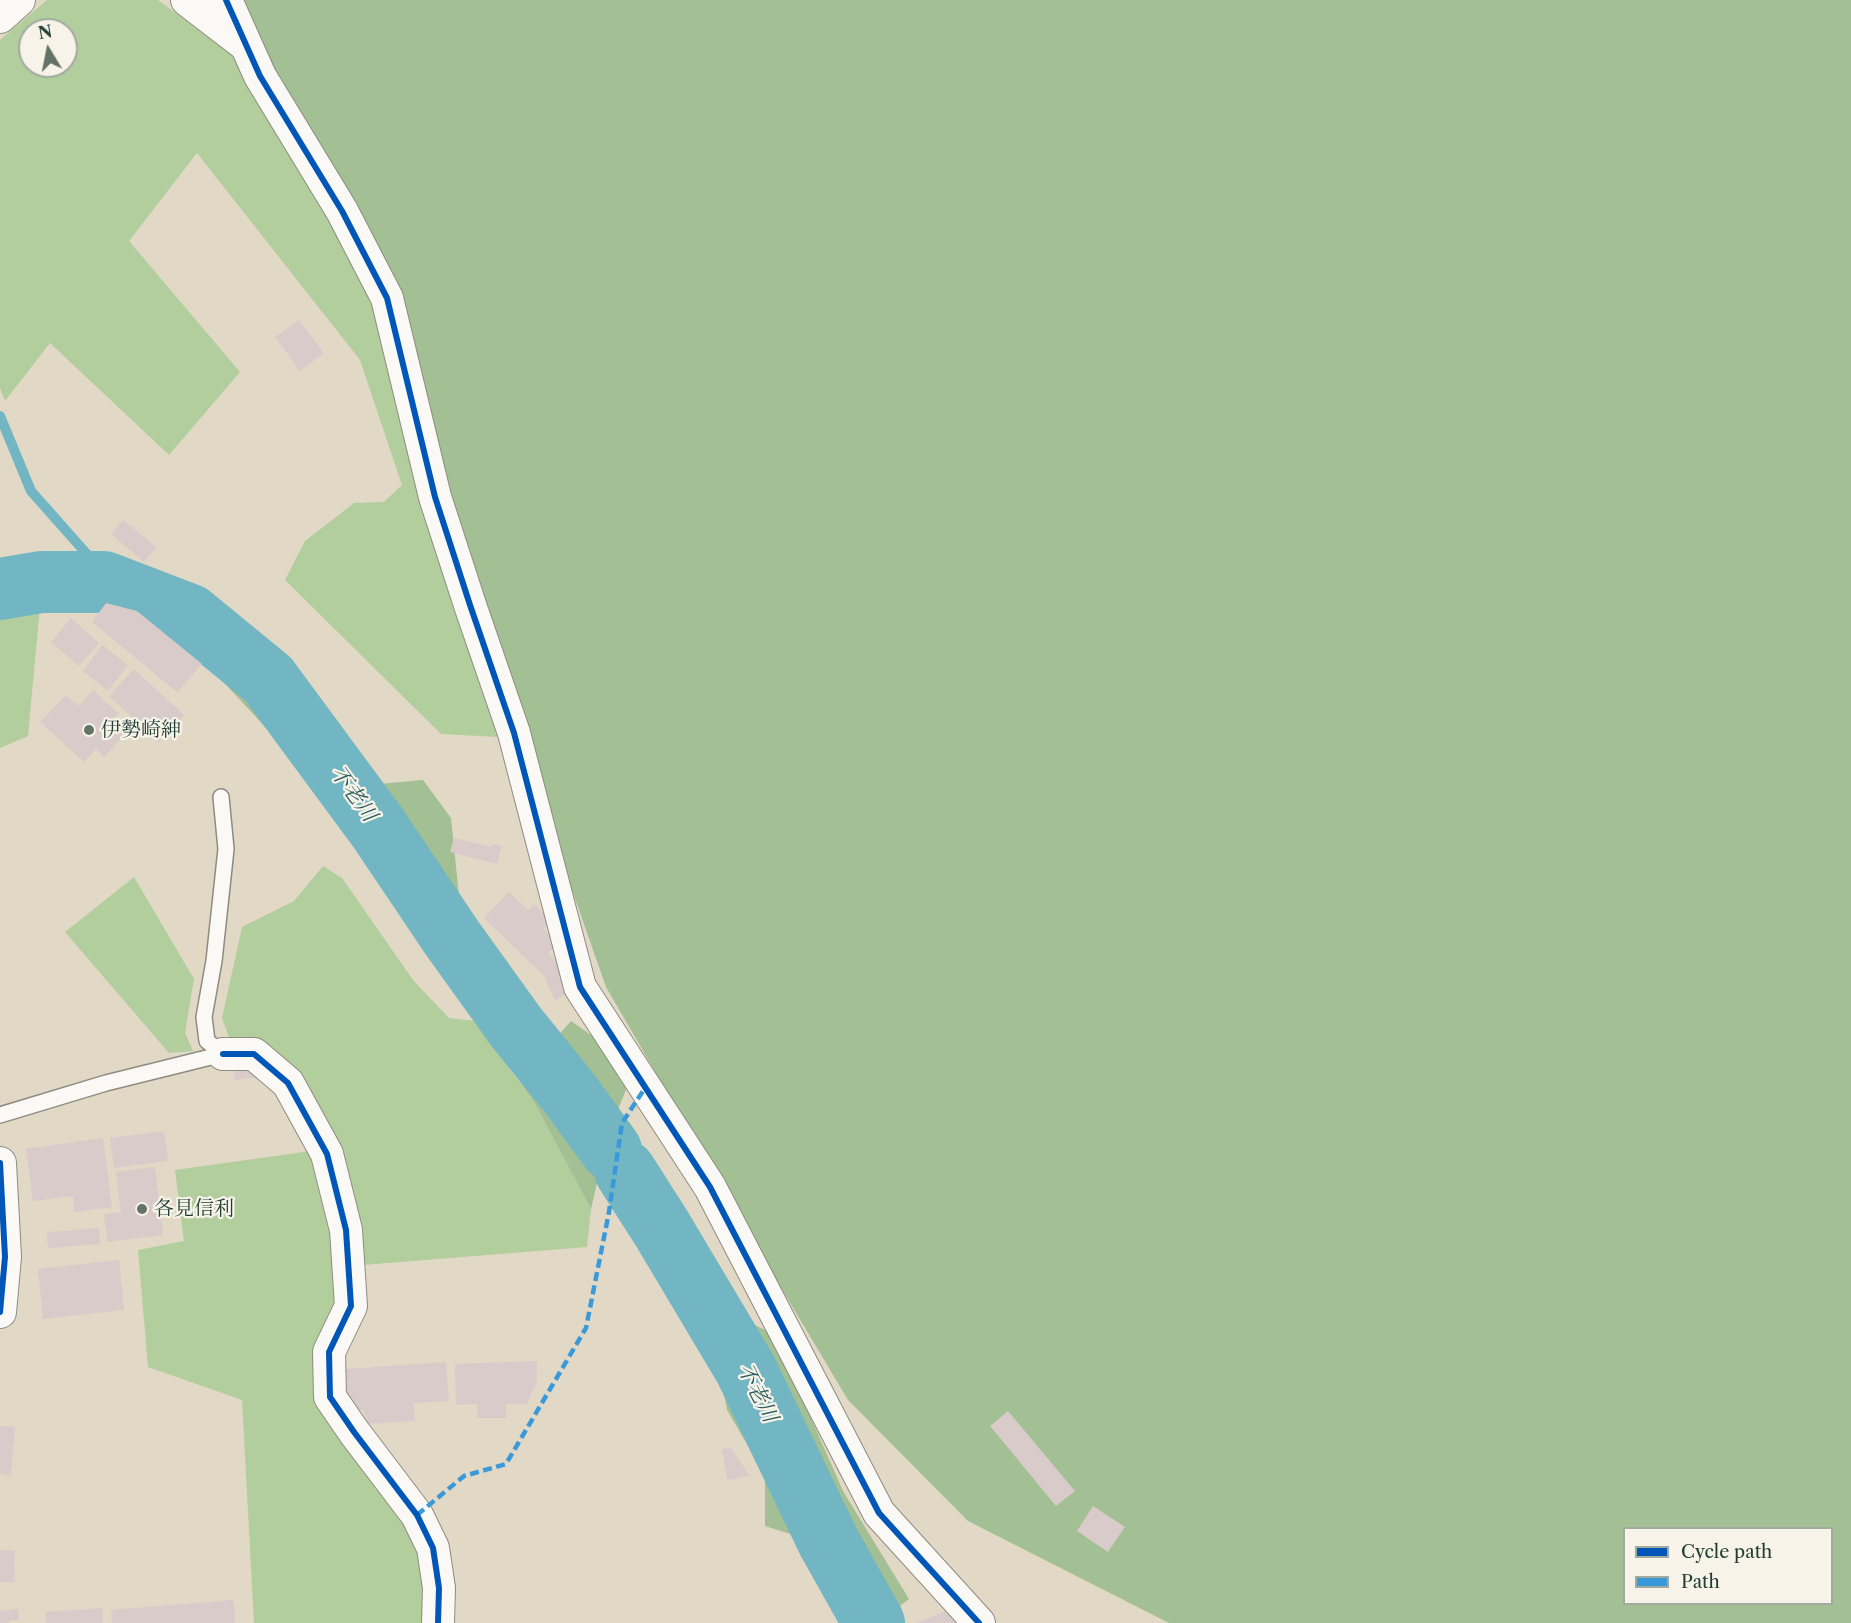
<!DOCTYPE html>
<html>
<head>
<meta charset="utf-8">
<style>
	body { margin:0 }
	#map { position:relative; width:1851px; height:1623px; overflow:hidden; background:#e2d8c6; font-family:"Libre Caslon Text",serif }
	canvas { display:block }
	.legend { position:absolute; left:1623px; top:1527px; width:210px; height:78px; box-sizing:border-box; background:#f7f3e8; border:2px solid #a1aaa0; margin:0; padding:8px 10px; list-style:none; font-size:18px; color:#1f3d34 }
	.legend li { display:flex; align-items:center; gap:12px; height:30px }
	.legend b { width:30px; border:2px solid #a1aaa0 }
	.north { position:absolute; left:18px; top:18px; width:60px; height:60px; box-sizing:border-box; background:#f7f3e8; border:2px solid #a1aaa0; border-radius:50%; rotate:350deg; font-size:16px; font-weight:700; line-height:24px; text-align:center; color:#1f3d34 }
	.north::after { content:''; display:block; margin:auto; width:21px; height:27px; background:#637367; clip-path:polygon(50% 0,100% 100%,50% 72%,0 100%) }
</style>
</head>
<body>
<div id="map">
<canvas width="1851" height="1623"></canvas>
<ul class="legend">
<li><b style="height:8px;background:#0057b8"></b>Cycle path</li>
<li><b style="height:8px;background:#3a99d8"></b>Path</li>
</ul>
<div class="north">N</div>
</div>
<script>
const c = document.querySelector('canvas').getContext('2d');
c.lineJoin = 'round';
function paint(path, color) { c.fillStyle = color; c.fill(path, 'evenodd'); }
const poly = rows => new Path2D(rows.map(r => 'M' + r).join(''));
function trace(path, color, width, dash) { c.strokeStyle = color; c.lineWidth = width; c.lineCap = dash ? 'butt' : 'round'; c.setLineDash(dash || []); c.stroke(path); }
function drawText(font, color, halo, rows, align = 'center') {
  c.font = font + ' "Libre Caslon Text","Noto Serif JP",serif'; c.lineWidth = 4.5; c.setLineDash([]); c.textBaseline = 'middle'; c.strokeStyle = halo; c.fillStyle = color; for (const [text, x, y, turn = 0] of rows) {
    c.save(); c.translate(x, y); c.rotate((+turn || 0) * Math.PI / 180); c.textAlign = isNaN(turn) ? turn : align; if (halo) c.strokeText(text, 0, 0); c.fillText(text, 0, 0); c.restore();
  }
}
paint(poly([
	[47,0,158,0,241,62,378,299,499,737,441,734,285,580,305,541,354,503,384,502,402,485,360,360,197,153,129,241,240,372,169,455,50,343,5,401,0,388,0,40],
	[30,30,66,30,66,66,30,66],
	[0,607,40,607,28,736,0,748],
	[323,866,342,878,413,980,449,1018,475,1021,534,1102,591,1209,587,1247,363,1265,335,1141,230,1040,222,1018,242,927,294,901],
	[134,877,194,979,185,1033,193,1051,169,1053,65,932],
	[311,1151,335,1221,340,1301,315,1351,404,1521,428,1581,424,1623,254,1623,242,1400,148,1367,138,1250,184,1241,175,1170]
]), '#b2ce9d');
paint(poly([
	[241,0,1851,0,1851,1623,1169,1623,968,1521,848,1400,755,1244,606,987,537,790,441,475,397,280,260,47],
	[1624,1528,1832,1528,1832,1604,1624,1604],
	[189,622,294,688,368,785,423,780,451,818,459,896,488,962,546,1049,571,1021,598,1040,627,1087,609,1132,591,1209,534,1102,341,827,269,731,172,627],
	[746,1321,774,1334,843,1491,909,1599,892,1612,858,1623,800,1537,765,1526,765,1475,727,1410,714,1341]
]), '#a3bf94');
trace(poly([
	[0,416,31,491,116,587]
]), '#71b6c2', 10);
trace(poly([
	[0,589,41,582,104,582,190,615,268,679,378,828,452,938,516,1027,570,1094,611,1150],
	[625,1171,662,1229,746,1370,828,1541,874,1623]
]), '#71b6c2', 62);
paint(poly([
	[299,320,324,353,300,371,275,337],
	[123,520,156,547,144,562,111,534],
	[106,603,137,611,202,664,177,692,92,622],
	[71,618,99,643,79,666,51,642],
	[102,645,128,665,108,691,83,671],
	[134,669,184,715,159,742,109,696],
	[93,690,118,713,110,722,124,735,104,757,96,749,84,762,40,722,66,695,79,706],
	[454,838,491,847,492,844,502,846,497,864,450,852],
	[509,892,528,910,534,904,551,921,543,929,558,943,548,953,559,963,570,990,555,1001,544,976,484,918],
	[255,1061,258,1077,235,1080,233,1064],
	[164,1131,168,1161,114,1168,110,1138],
	[103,1138,112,1207,74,1212,73,1196,33,1201,26,1149],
	[155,1167,163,1235,107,1242,104,1214,121,1212,116,1172],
	[99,1228,100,1244,48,1248,47,1232],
	[119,1260,124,1310,43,1319,38,1269],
	[537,1361,537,1381,527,1404,506,1404,506,1418,477,1418,477,1404,456,1405,455,1364],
	[446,1362,449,1401,413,1403,415,1421,365,1424,364,1410,348,1411,346,1369],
	[1008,1411,1075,1491,1056,1506,990,1426],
	[0,1426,15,1427,11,1475,0,1474],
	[731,1448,750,1476,727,1480,722,1449],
	[1093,1506,1125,1527,1108,1552,1077,1531],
	[0,1550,15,1551,14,1582,0,1582],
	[233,1600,235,1623,112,1623,111,1610],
	[954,1607,968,1623,917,1623],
	[102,1608,103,1623,46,1623,45,1612],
	[18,1609,19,1620,9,1621,9,1623,0,1623,0,1611]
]), '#d8cbca');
const service = poly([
	[221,797,226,849,214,961,204,1017,207,1041,223,1054],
	[0,1115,106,1083,223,1054]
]);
const minor = poly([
	[187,0,243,43],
	[226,0,260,76,342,211,387,298,435,497,470,605,514,733,580,987,710,1187,879,1513,979,1623],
	[0,17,19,0],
	[223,1054,254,1054,288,1083,327,1154,346,1230,351,1306,329,1352,330,1397,354,1432,417,1515,433,1548,439,1588,438,1623],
	[0,1163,5,1257,0,1312]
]);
trace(service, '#8c8c81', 18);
trace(minor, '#8c8c81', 34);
trace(service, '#fbf9f6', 15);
trace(minor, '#fbf9f6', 32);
trace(poly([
	[417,1515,464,1476,506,1464,586,1328,609,1212,622,1123,645,1088]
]), '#3a99d8', 4.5, [9, 4.5]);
trace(poly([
	[226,0,260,76,342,211,387,298,435,497,470,605,514,733,580,987,710,1187,879,1513,979,1623],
	[223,1054,254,1054,288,1083,327,1154,346,1230,351,1306,329,1352,330,1397,354,1432,417,1515,433,1548,439,1588,438,1623],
	[0,1163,5,1257,0,1312]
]), '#0057b8', 6);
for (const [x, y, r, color] of [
	[89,730,6,"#637367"],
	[142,1209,6,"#637367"]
]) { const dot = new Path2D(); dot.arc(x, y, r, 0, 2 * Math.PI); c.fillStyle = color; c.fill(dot); trace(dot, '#f7f3e8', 2); }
drawText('20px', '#1f3d34', '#f7f3e8', [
	["伊勢崎紳",101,730],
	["各見信利",154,1209]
], 'left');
drawText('italic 21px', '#295d5e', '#f7f3e8', [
	["不老川",353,794,54],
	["不老川",757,1393,63]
]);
</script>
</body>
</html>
